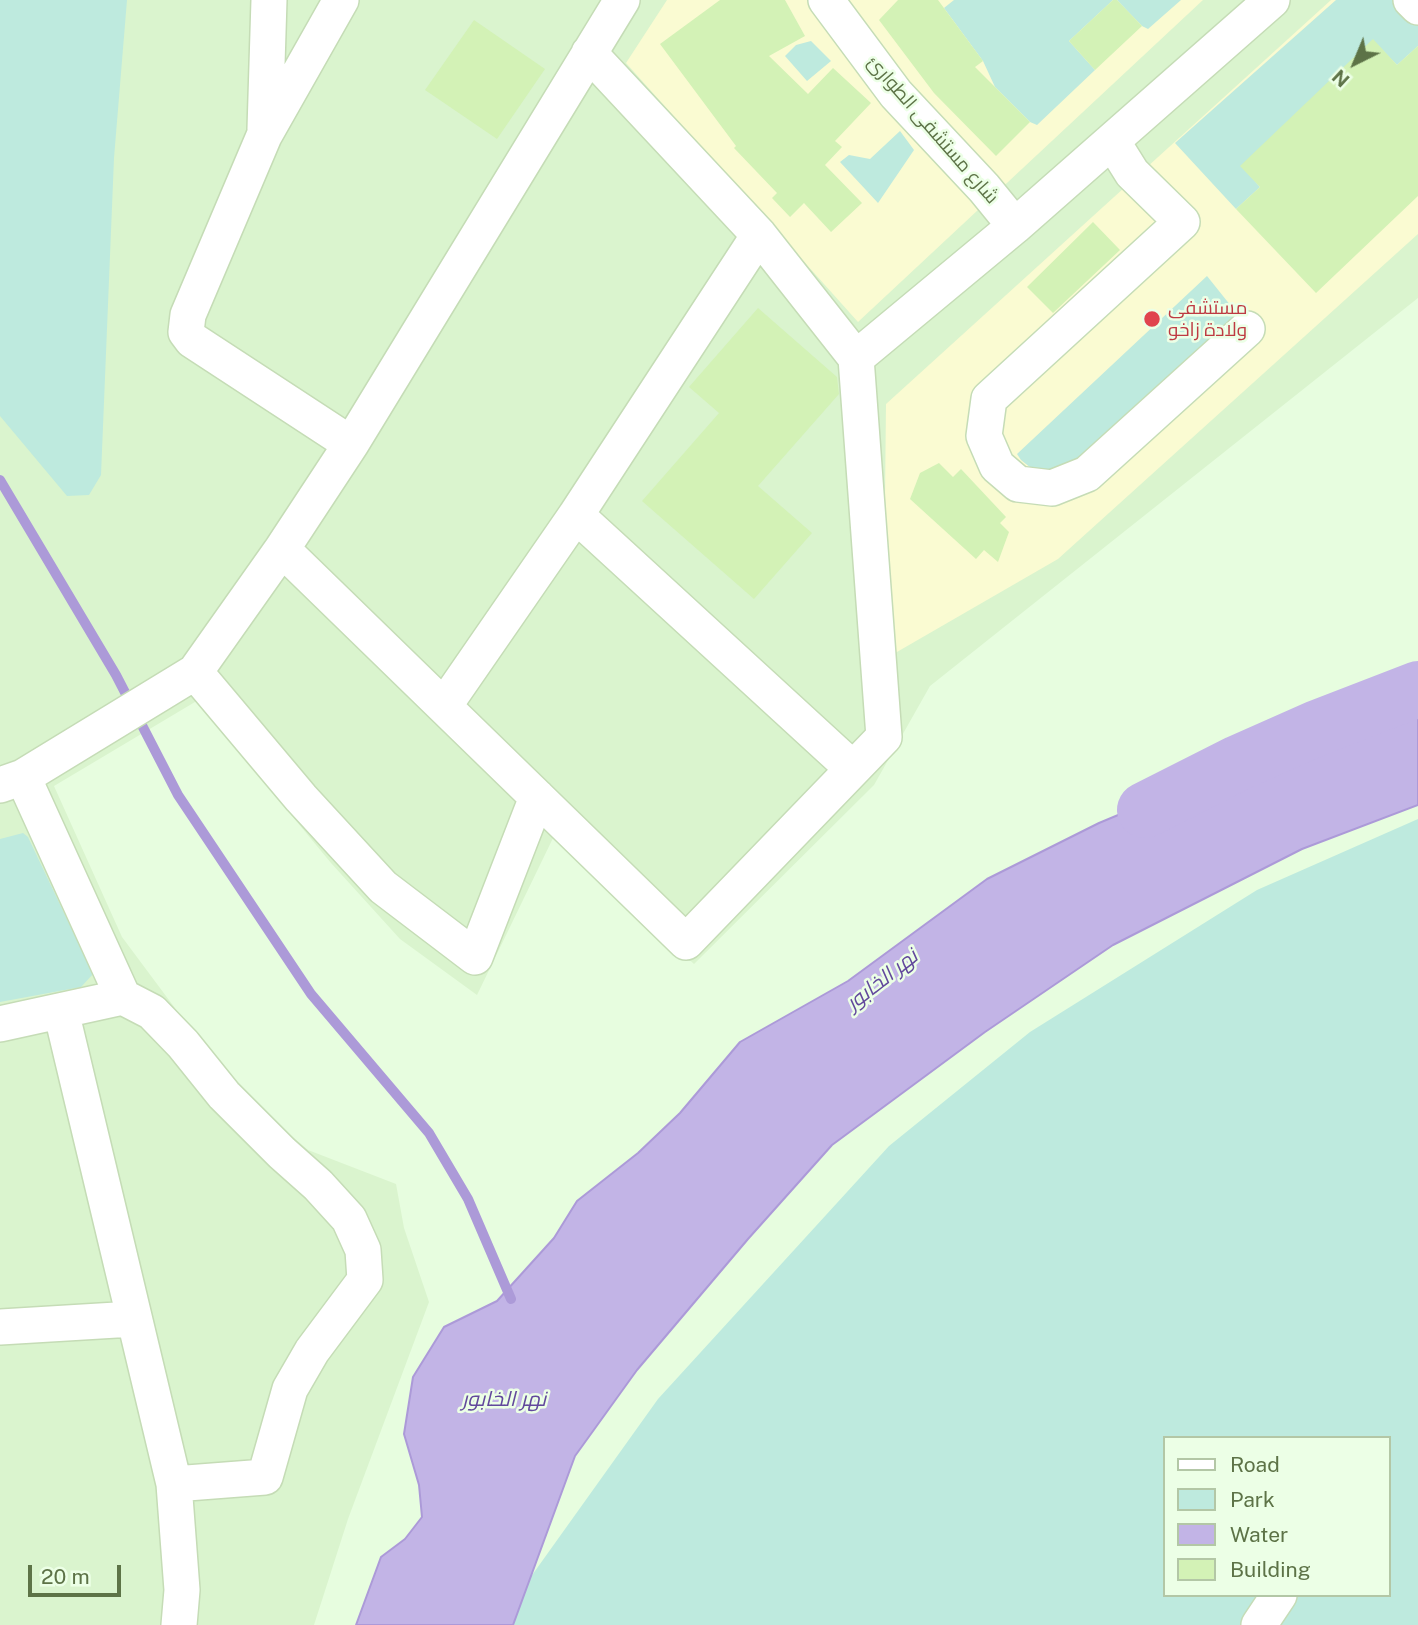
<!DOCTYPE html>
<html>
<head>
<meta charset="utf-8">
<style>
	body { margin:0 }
	#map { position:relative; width:1418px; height:1625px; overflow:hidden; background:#e7fddf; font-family:"Public Sans",sans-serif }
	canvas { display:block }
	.legend { position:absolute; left:1163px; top:1436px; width:228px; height:161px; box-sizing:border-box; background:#ecffe6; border:2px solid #b3c7a6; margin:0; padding:9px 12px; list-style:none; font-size:21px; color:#5d7347 }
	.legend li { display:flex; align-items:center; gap:14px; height:35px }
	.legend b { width:35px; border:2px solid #b3c7a6 }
	.north { position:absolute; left:1320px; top:28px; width:70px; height:70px; -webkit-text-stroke:5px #ecffe6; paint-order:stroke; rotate:223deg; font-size:19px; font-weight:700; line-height:28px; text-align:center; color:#5d7347 }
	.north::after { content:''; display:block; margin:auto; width:24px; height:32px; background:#5d7347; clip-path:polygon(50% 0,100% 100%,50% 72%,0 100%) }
	.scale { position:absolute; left:28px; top:1565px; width:93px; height:32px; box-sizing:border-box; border:4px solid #5d7347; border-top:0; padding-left:9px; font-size:21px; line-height:24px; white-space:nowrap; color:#5d7347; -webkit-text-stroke:5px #ecffe6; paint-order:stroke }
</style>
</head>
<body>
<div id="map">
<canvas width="1418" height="1625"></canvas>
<ul class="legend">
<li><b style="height:9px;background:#fff"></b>Road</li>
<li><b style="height:19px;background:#beeade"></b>Park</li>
<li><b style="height:19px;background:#c2b4e6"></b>Water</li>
<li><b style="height:19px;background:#d3f2b6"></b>Building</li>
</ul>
<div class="north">N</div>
<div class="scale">20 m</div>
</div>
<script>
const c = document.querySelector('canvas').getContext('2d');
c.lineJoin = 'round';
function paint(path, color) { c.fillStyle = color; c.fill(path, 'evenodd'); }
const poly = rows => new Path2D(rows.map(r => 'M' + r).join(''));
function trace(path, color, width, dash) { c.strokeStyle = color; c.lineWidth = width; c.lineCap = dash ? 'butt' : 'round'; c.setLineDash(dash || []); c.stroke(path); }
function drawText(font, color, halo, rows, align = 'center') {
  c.font = font + ' "Public Sans",Cairo,sans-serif'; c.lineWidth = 5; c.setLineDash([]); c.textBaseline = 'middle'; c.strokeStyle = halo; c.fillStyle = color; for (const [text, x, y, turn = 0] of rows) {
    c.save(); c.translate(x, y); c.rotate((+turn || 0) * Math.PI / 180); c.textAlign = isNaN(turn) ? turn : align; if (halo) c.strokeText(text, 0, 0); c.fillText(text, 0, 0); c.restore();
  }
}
paint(poly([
	[0,0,1418,0,1418,298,930,686,874,785,694,964,554,836,477,995,400,939,331,863,234,746,200,699,54,786,122,937,233,1086,308,1150,396,1184,404,1228,429,1302,348,1519,314,1625,0,1625]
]), '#daf4ce');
paint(poly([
	[667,0,1203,0,858,322,626,63],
	[1331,0,1418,0,1418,234,1058,559,890,656,885,498,886,404]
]), '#fafbd2');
paint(poly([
	[0,0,127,0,114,158,101,475,89,495,67,496,0,416],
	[954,0,1113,0,1069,41,1095,70,1037,125,1030,122,995,87,983,61,944,8],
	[1117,0,1181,0,1148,29,1142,26],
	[1336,0,1418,0,1418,46,1397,65,1373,40,1241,166,1260,187,1236,209,1175,143],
	[811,41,831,61,807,81,785,56,796,45],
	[900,131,914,150,878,203,840,162,849,155,870,159],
	[1207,276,1239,316,1064,473,1036,472,1021,460,1017,454],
	[1418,819,1418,1625,513,1625,530,1578,658,1399,889,1146,1030,1032,1257,890],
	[1164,1438,1388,1438,1388,1595,1164,1595],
	[23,833,28,837,93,974,81,987,0,1002,0,839]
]), '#beeade');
const water = poly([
	[1418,705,1418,805,1302,849,1113,945,985,1032,832,1145,748,1239,637,1370,575,1456,513,1625,356,1625,381,1557,405,1539,422,1517,419,1485,404,1434,413,1377,444,1327,497,1301,554,1238,577,1201,638,1153,680,1113,740,1042,848,981,987,879,1099,823,1300,739,1418,705]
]);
paint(water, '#c2b4e6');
trace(water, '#ac9ad8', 2);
trace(poly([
	[0,480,116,675,178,795,311,994,429,1133,468,1199,511,1299]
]), '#ac9ad8', 10);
trace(poly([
	[1145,810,1238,763,1317,728,1418,689]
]), '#c2b4e6', 56);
paint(poly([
	[720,0,785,0,805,36,769,56,808,94,833,68,871,103,835,141,842,147,825,165,862,203,831,232,804,203,790,217,772,198,777,193,734,148,736,146,660,44],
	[898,0,938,0,983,61,975,67,1030,122,996,156,934,93,879,20],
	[1113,0,1117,0,1142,26,1095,70,1069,41],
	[474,20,545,69,497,139,425,90],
	[1373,39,1397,65,1418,46,1418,196,1316,293,1236,209,1260,187,1240,166],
	[1093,222,1120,250,1053,313,1027,287],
	[758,308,837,377,839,394,758,486,812,533,754,599,642,501,719,413,689,387],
	[939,463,953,477,961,469,1006,517,1000,523,1009,532,998,562,984,550,976,559,910,499,920,473]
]), '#d3f2b6');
const minor = poly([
	[341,0,264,136,188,315,186,332,192,340,351,444],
	[826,0,896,94,984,188,1015,226],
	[1411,0,1418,7],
	[265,129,269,0],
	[1112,141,1132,173,1182,222,989,399,984,436,997,466,1018,484,1052,488,1087,474,1247,329],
	[856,358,1015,226,1272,0],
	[576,515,759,235],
	[282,549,686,942,884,737,856,358,759,235,589,53],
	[195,672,301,798,383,887,475,957,537,797],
	[444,706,576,515,853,769],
	[23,777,123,997,152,1012,183,1044,224,1095,282,1153,318,1185,349,1219,363,1250,365,1280,312,1351,290,1389,265,1477,174,1484],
	[0,785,23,777,195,672,282,549,351,444,622,0],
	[61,1011,174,1484,182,1590,179,1625],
	[0,1024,123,997],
	[0,1327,133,1319],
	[1259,1625,1279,1595]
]);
trace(minor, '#c5dcb6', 38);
trace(minor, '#fff', 35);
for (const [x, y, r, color] of [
	[1152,319,9,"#e0444e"]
]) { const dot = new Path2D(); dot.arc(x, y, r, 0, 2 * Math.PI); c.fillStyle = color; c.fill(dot); trace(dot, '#ecffe6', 2.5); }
drawText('19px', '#5d7347', '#ecffe6', [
	["شارع مستشفى الطوارئ",933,130,49]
]);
drawText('19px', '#be3a42', '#ecffe6', [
	["مستشفى",1168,308],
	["ولادة زاخو",1168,330]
], 'left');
drawText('italic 21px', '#62489c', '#ecffe6', [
	["نهر الخابور",882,980,-38],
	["نهر الخابور",504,1400]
]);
</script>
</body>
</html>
